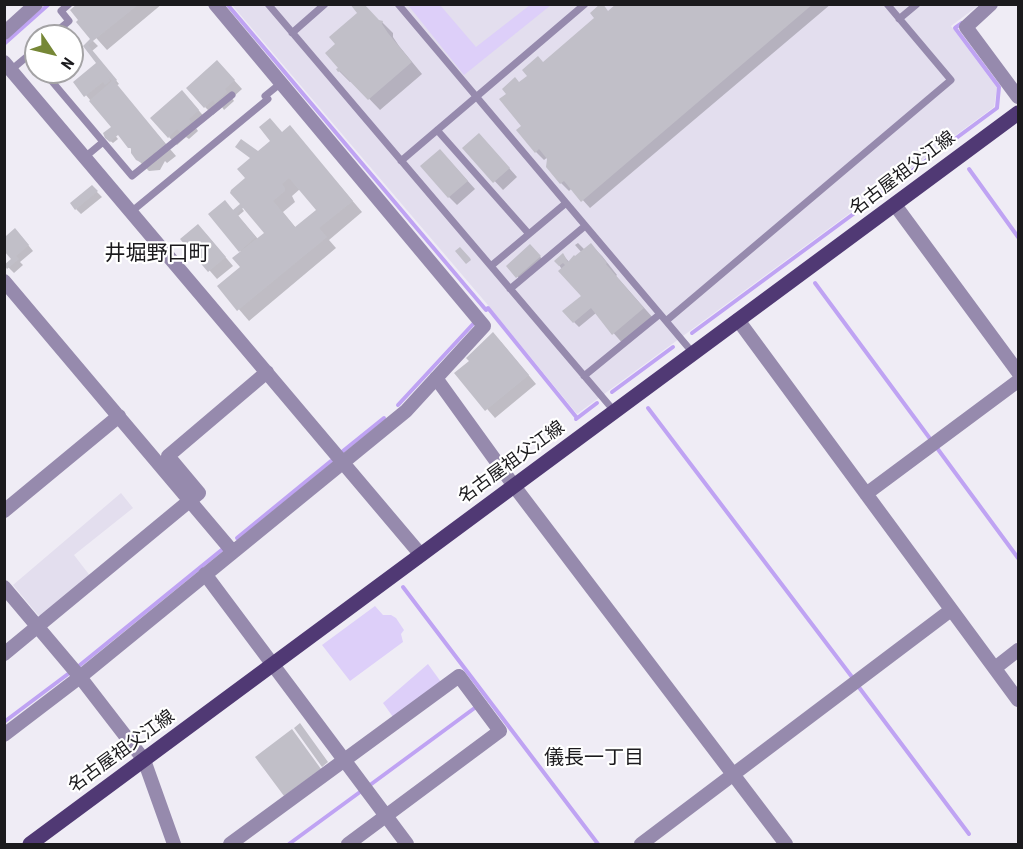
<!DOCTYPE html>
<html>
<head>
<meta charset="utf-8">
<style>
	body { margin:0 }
	#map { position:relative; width:1023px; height:849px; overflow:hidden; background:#efecf5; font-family:"Roboto Condensed",sans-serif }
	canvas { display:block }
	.frame { position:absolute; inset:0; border:6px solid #1b1a1d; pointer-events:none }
	.north { position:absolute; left:24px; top:24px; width:60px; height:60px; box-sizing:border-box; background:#fff; border:2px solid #a4a3a5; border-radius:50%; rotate:125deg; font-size:16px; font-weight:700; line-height:24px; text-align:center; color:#1b1a1d }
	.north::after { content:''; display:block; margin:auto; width:21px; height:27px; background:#768736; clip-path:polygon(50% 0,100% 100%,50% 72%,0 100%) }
</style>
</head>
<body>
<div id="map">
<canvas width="1023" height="849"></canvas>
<div class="frame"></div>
<div class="north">N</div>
</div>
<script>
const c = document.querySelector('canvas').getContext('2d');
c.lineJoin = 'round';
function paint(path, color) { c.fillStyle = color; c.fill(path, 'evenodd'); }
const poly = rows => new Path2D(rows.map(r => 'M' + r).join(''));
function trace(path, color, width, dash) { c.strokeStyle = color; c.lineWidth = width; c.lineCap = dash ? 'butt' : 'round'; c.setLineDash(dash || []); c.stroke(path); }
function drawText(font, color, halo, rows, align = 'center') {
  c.font = font + ' "Roboto Condensed","Noto Sans JP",sans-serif'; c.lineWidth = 4.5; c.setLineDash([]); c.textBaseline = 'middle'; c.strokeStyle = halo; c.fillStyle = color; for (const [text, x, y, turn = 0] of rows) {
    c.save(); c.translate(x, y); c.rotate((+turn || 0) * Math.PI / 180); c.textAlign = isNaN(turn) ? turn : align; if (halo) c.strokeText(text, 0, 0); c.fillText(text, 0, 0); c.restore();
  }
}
paint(poly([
	[232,5,979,5,951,26,997,88,994,107,577,414,487,304],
	[121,493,133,508,74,555,91,577,43,616,38,615,13,585]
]), '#e3deee');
paint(poly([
	[408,5,440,5,476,47,530,5,551,5,464,75],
	[375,606,383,615,391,615,396,618,404,630,401,634,403,642,350,681,322,645],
	[428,664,441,682,393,717,383,703]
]), '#ddcff9');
paint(poly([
	[79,4,162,4,107,50,72,11],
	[618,4,831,4,590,208,572,188,569,191,561,183,549,156,544,160,536,152,523,126,520,83],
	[378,21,382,22,393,33,393,37,399,46,422,74,380,110,352,81,350,82,339,71],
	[92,40,98,46,92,51,119,84,116,86,176,156,167,163,165,161,160,170,149,171,137,159,132,150,75,82,99,63,85,46],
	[225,70,242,89,232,98,234,101,224,110,222,107,213,115,205,107],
	[190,100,206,119,196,128,198,131,189,139,186,137,177,145,169,137],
	[290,127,362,212,329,240,336,248,249,321,219,286,242,267,242,253,210,214,225,202,234,211,240,206,244,211,238,216,258,239,266,233,247,178,258,153],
	[300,189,318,210,296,228,283,212,295,202,292,196],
	[110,129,118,139,113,143,109,140],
	[487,143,517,177,503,190,464,148],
	[448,159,475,189,457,205,449,197],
	[92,187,102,197,81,214,76,209],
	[206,234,233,266,217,279,182,239],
	[20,235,33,251,20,262,23,265,14,273,6,265,13,259,6,238],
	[578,243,585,250,591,245,602,256,617,275,616,276,654,319,624,345,596,313,579,327,574,322,582,297,556,261,563,255,570,263,582,253,575,245],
	[530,246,545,262,522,282,517,276],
	[501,342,536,384,495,418,456,373]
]), '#0003');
trace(poly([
	[227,4,486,310,488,308,577,418],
	[4,44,49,4],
	[969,169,1018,237],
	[815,283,931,440],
	[692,333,997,108,999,87,955,28,962,23],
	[612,392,673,347],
	[398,405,474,323],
	[648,408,852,677],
	[576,419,597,403],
	[937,448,1018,558],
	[343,451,384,418],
	[237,538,331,461],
	[403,587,598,844],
	[80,665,224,548],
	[858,686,969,834],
	[4,722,68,674],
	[370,785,476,707],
	[289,844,360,792]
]), '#bfa3f3', 4);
paint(poly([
	[77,4,139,4,88,45,117,80,115,82,166,144,155,153,154,152,149,160,140,162,136,160,131,153,131,148,128,148,118,135,110,142,105,138,103,133,111,127,89,101,112,81,108,77,110,81,105,85,103,82,84,97,73,82,96,63,83,46,90,39,76,22,78,20,70,10],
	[350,4,364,4,379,20,383,21,382,24,388,33,412,62,368,100,340,71,338,72,336,69,338,68,325,53,335,44,329,37,357,13],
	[600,4,603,4,608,11,616,4,813,4,581,202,564,181,560,184,546,167,547,159,539,149,535,153,516,130,521,126,499,99,506,94,502,89,515,77,519,82,527,76,522,70,538,56,543,62,594,18,590,13],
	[217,60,235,80,225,89,227,92,215,103,213,100,204,108,186,88],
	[182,90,199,110,189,119,191,122,180,132,177,129,168,138,150,118],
	[270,118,282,132,290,125,353,201,319,228,327,237,237,311,217,286,240,267,232,258,264,233,243,208,237,214,256,237,239,252,208,214,225,200,233,210,240,204,230,193,231,190,245,178,237,169,250,158,235,147,241,139,258,151,270,141,259,127],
	[289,178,316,210,295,227,273,201,285,191,285,188,282,184],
	[479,133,510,168,493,183,462,148],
	[440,149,468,181,448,198,420,166],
	[92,185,98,191,75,210,70,203],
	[198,224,226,257,208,272,180,239],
	[15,228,29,245,16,256,19,259,7,269,4,265,11,259,4,251,4,234,6,236],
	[591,243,607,263,606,264,644,308,612,335,591,308,573,323,562,311,581,296,558,271,565,265,563,263,559,266,554,261,563,253,568,262,574,255,575,256],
	[530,244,541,256,516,278,506,266],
	[460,247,470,258,471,260,466,264,455,251],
	[493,332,529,375,485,411,454,373,469,361,466,358],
	[300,723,328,762,322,767,294,728],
	[292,729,321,769,284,796,255,757]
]), '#c1bfc8');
trace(poly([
	[268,4,615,412],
	[398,4,693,353],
	[899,19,917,4],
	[292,33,325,4],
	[51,36,69,21,61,11,69,4],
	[30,54,36,62],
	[11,70,36,49],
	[44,72,132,176,232,95],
	[437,130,529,234],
	[85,157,103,142],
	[401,161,585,4],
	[131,212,268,99,265,96,281,83],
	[491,266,566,203],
	[510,289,585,226],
	[666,321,951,80,887,4],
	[584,376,660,314]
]), '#968aad', 7);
trace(poly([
	[991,4,966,27,1018,97],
	[4,33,36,4],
	[4,62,421,555],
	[895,205,1018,372],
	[4,281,233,552],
	[738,320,1018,700],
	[436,378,514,486,786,844],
	[866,494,1018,381],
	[4,511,119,416],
	[205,574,407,844],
	[4,587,80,677,144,760,174,844],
	[4,654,199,493,168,456,267,372],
	[995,668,1018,650],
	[4,735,80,677,406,411,484,326,215,4],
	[230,844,459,676,500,731,348,844],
	[641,844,951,610]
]), '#968aad', 14);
trace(poly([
	[30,844,1018,113]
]), '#503974', 15);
drawText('18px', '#1b1a1d', '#fff', [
	["名古屋祖父江線",903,174,-37],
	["名古屋祖父江線",512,463,-36],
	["名古屋祖父江線",122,752,-36]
]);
drawText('20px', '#1b1a1d', '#fff', [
	["儀長一丁目",594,759]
]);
drawText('21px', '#1b1a1d', '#fff', [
	["井堀野口町",157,255]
]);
</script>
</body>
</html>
